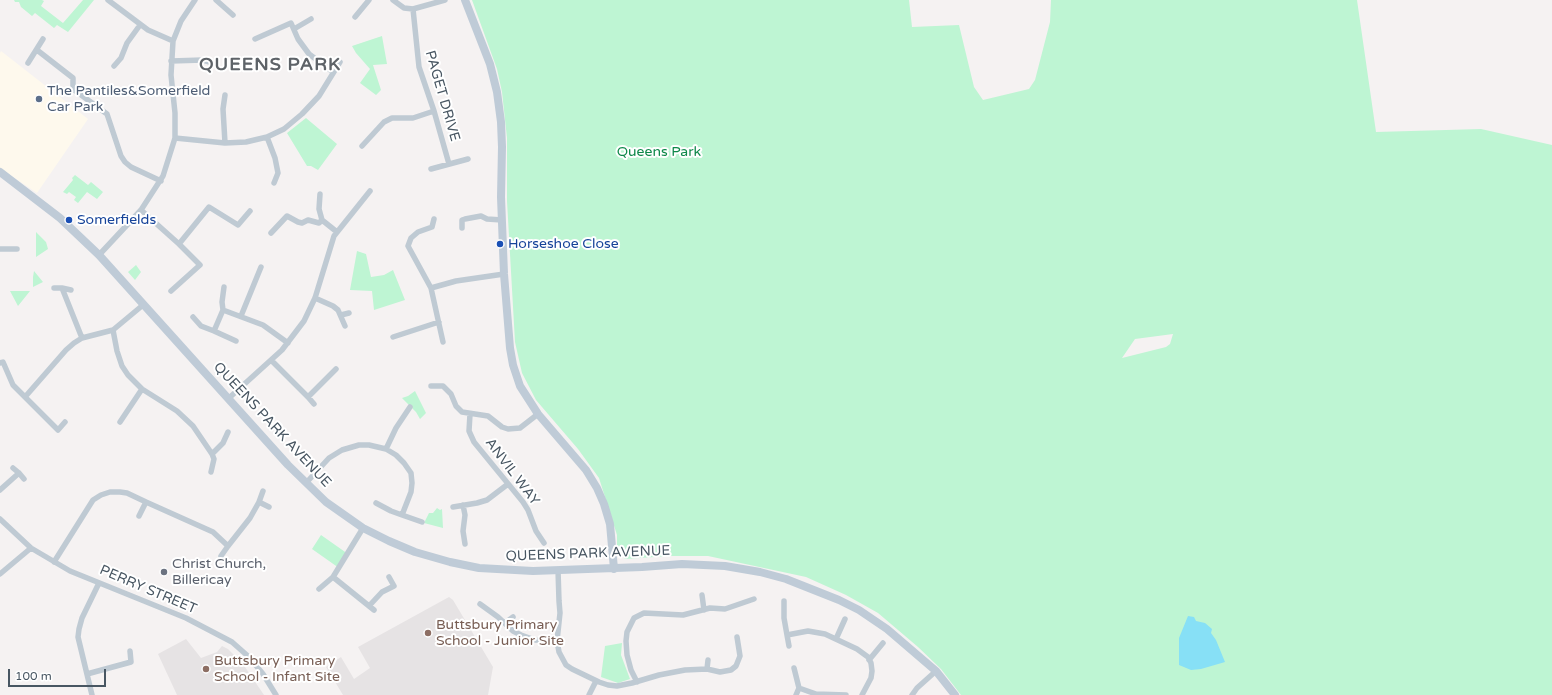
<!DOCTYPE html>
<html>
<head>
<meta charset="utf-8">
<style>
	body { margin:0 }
	#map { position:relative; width:1552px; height:695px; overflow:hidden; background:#f5f2f2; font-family:"Varela Round",sans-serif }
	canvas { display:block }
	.scale { position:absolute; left:8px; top:669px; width:98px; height:18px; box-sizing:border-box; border:2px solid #485662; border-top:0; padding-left:5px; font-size:12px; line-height:14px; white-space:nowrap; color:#485662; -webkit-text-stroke:3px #fff; paint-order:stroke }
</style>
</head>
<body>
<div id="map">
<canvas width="1552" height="695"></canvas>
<div class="scale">100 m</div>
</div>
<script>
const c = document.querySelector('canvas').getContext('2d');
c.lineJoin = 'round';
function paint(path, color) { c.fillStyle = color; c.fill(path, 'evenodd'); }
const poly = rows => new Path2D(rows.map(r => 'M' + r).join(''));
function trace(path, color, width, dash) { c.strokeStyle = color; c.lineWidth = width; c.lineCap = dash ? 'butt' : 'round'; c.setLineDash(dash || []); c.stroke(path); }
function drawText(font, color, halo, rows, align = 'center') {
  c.font = font + ' "Varela Round",sans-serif'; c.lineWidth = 4; c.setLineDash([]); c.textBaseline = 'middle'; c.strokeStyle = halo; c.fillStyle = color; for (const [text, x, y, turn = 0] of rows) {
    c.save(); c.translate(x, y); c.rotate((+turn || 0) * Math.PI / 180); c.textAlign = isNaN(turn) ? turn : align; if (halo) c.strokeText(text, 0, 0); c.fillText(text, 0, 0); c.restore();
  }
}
paint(poly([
	[1,51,88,119,37,193,0,168,0,53]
]), '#fef9ed');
paint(poly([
	[449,597,453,600,493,667,488,695,343,695,326,667,341,657,354,679,370,668,358,647],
	[186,639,201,658,217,652,222,646,228,649,243,664,264,695,177,695,158,654]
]), '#e6e3e4');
paint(poly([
	[14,0,42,0,44,1,41,6,63,23,83,0,94,0,68,32,57,25,54,28,35,13,32,16,21,7,19,2,15,2],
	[472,0,909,0,912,27,959,25,974,87,983,100,1029,89,1035,80,1050,22,1051,0,1357,0,1376,132,1481,129,1552,145,1552,695,961,695,941,669,918,647,878,613,846,595,806,577,708,556,669,556,625,559,617,548,617,535,599,478,578,449,536,400,522,373,515,342,507,201,507,138,502,92,497,69],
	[1173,334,1170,344,1166,347,1122,358,1135,339],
	[382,36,387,64,373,65,381,90,376,95,360,83,370,69,356,53,352,46],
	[306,118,337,144,318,170,311,166,307,166,287,133],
	[75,175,88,185,91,182,103,192,97,199,87,192,78,203,74,200,76,197,69,192,67,194,63,192,73,180,72,178],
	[36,232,46,242,48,249,36,257],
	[357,251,366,254,371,277,384,275,393,270,405,300,374,310,372,291,350,290],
	[136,265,141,272,135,280,128,272],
	[34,271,43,282,33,287,33,277],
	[10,291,30,291,18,306],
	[415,391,426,413,420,419,416,412,402,398,408,396],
	[437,508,440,510,442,509,443,528,424,523,429,513,433,513],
	[321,535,348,554,339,568,312,549],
	[622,643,621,655,630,679,618,683,601,677,605,646]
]), '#bef5d3');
paint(poly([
	[1188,616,1194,617,1196,621,1205,623,1212,629,1211,633,1216,640,1225,662,1201,669,1191,670,1179,665,1179,638]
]), '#87e0f6');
trace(poly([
	[108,0,148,30,173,41],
	[216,0,233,15],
	[393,0,404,8,413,9,445,0],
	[413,9,419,67,434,111,449,164],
	[355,17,369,0],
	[294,29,311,19],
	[255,39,291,23,298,39,309,54,333,72],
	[37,50,73,78,73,89,107,114,121,156,125,162,131,167,161,181],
	[171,61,203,60,216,64],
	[28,63,43,39],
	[114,66,121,58,127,43,140,25],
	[267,137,275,158,278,173,274,183],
	[175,138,225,143,246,142,267,137,284,129,302,114,319,96,340,62],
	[225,143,223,109,225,95],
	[362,146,384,122,392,118,413,118,434,111],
	[431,169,468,159],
	[320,194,319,209,322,220],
	[141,210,179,244,200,265,171,291],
	[462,228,462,220,465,219,481,216,487,219,502,220],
	[271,233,287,216,298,222,302,223,308,220,319,223,322,220,337,232],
	[179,244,209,207,238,225,250,211],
	[0,249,17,249],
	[99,255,141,210,163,176,175,138,175,113,171,75,173,41,181,21,195,0],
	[54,288,62,288,82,338],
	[62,288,71,290],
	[431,288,408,246,411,238,418,232,432,227,434,219],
	[315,298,333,306,338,310,345,326],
	[223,310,222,302,224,287],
	[341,315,349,313],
	[241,316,261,267],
	[193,317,201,326,214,331],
	[113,330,117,351,122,366,128,375,142,389,177,411,193,426,212,454,214,459,211,472],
	[393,337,439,322],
	[236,341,214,331,223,310,263,325,288,343],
	[443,342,431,288,456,281,504,274],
	[272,361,308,397,314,404],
	[0,363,3,362,13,385,58,430,65,422],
	[431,386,443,386,451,394,456,406,462,412,488,416,502,427,508,429,520,428,538,414],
	[25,397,66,350,74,343,82,338,113,330,143,305],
	[308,397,336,369],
	[229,398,282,350,304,321,315,298,334,236,370,191],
	[470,414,469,431,474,442,523,502,528,510,536,531,544,543],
	[120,422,142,389],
	[386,449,396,428,410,407],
	[212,454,223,443,228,432],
	[19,473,24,479],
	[306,483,329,458,342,450,359,445,369,445,386,449,396,455,404,463,411,473,412,483,411,492,402,515,422,522],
	[0,490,19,473,13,468],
	[146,502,213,532,228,546,250,518,259,502,269,507],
	[259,502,263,491],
	[376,503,391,511,402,515],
	[463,505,465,515,463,531,465,544],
	[453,507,477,503,487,500,508,484],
	[0,519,31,548,70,571,186,618,232,642,249,657,263,674,276,695],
	[221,556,228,546],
	[54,562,93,500,101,495,110,492,120,492,127,493,146,502,139,516],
	[558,570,559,601,560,613,557,641,559,652,566,665,572,669,599,682,608,685,617,686,632,683,659,675,685,670,707,669,720,672,731,670,736,666,740,656,737,637],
	[0,574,31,548],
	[333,577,374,610],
	[319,589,333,577,363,528],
	[702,595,704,610],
	[784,601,784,618,787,635],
	[480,604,498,617,513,631,521,635,535,640,557,641],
	[369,606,382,592,394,586,389,577],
	[505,623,513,617],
	[836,639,845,619],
	[789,646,787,635,808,631,825,634,857,649,868,657,871,663,872,671,871,678,862,695],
	[869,660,883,643],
	[794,668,799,688,816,694,846,695],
	[707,669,708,660],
	[87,674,131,662,130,651],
	[637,682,631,670,627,655,626,641,627,632,634,618,644,613,683,615,710,608,725,609,754,599],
	[92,695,78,637,79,629,82,618,99,583],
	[589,695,596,681],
	[796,695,799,688],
	[912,695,917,688,936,671]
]), '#bfcad3', 5.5);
trace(poly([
	[465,0,490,64,497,92,501,122,502,147,501,197,504,274,510,348,513,365,520,386,538,414,586,470,597,488,604,504,610,524,614,569],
	[0,172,60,218,99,255,288,465,326,502,363,528,389,541,415,552,450,562,479,568,533,571,642,567,682,564,725,566,760,572,786,579,839,600,859,610,887,629,936,671,955,695]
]), '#bfcbd7', 8);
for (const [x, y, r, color] of [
	[39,99,4,"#5c6f8a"],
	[69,220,4,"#1a4fb4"],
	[500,244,4,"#1a4fb4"],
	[164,572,4,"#6b7280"],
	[428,633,4,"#8d6e63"],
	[206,669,4,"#8d6e63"]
]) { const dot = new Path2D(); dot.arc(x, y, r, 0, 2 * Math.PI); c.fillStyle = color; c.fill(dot); trace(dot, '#fff', 1.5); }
drawText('14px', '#4e5e75', '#fff', [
	["The Pantiles&Somerfield",47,91],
	["Car Park",47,107]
], 'left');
drawText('14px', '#485662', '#fff', [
	["PAGET DRIVE",442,96,74],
	["QUEENS PARK AVENUE",272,425,47],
	["ANVIL WAY",512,472,53],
	["QUEENS PARK AVENUE",588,554,-2],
	["PERRY STREET",148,590,23]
]);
drawText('14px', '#0e8849', '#fff', [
	["Queens Park",659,152]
]);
drawText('14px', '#164399', '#fff', [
	["Somerfields",77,220],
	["Horseshoe Close",508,244]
], 'left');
drawText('14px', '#5b616d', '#fff', [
	["Christ Church,",172,564],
	["Billericay",172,580]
], 'left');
drawText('14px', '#785e54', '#fff', [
	["Buttsbury Primary",436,625],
	["School - Junior Site",436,641],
	["Buttsbury Primary",214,661],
	["School - Infant Site",214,677]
], 'left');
c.letterSpacing = '1px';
drawText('bold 18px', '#5e6368', '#fff', [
	["QUEENS PARK",270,65]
]);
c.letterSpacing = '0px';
</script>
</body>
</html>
